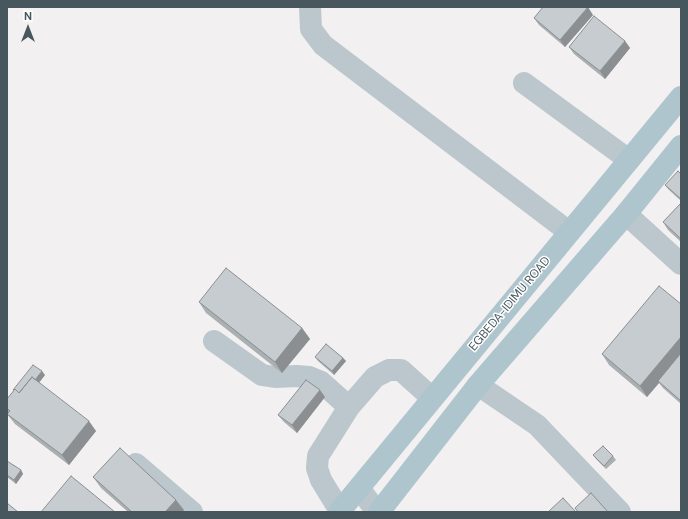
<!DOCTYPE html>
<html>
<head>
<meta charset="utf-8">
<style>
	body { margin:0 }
	#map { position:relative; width:688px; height:519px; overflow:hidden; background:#f2f0f0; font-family:"DM Sans",sans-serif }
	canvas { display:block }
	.frame { position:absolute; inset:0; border:8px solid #47575d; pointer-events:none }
	.north { position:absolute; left:8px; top:8px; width:40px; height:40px; -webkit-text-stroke:3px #fff; paint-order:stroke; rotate:0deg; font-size:11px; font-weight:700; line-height:16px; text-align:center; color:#47575d }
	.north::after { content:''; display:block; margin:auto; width:14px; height:18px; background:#47575d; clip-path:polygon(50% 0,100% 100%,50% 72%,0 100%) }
</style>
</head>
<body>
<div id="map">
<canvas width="688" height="519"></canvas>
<div class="frame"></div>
<div class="north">N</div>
</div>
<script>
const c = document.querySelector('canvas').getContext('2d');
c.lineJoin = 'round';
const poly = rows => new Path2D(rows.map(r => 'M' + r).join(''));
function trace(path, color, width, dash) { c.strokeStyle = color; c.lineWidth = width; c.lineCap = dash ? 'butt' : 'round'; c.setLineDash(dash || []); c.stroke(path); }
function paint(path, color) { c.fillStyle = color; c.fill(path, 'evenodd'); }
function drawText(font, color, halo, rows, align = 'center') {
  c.font = font + ' "DM Sans",sans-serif'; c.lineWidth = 3; c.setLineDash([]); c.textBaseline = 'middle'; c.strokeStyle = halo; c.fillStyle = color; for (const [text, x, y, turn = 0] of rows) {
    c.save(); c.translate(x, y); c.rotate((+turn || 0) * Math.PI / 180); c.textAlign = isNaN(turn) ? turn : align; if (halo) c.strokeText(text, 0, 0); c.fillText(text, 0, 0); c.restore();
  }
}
trace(poly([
	[310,7,311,29,323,45,569,232],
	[524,83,629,160],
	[626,214,681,264],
	[214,341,262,375,275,377,297,376,309,377,321,382,349,407],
	[478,385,537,425,620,512],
	[136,464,192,512],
	[359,488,377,512],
	[340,511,321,480,317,468,318,456,349,407,375,377,389,370,401,370,432,398]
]), '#bbc7cc', 22);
trace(poly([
	[339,512,681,97],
	[379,512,478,385,626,214,681,146]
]), '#afc5ce', 22);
paint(poly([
	[593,15,565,47,539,25,534,18],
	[625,41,630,48,605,79,574,54,569,47],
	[681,174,681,201,668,189,665,185],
	[681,203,681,242,668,230,663,222],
	[199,302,302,328,310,339,282,373,206,313],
	[681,304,681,404,663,388,659,383,647,397,609,365,602,354],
	[315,357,343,358,346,361,334,375,318,361],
	[45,375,39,383,96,431,69,465,15,424,7,414,8,413,7,411,7,399],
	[325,397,297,433,284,422,278,415],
	[593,455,613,456,616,460,606,469,596,459],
	[7,461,21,470,23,474,16,484,7,477],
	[93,477,184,510,182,512,128,512,101,488]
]), '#aaafb2');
paint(poly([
	[588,7,593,15,565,47,560,40],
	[625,41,630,48,605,79,600,71],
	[302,328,310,339,282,373,275,362],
	[681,337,681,356,658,381,659,383,647,397,640,386],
	[343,358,346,361,334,375,332,371],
	[42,371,45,375,25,400,22,396],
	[320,390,325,397,297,433,292,425],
	[89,421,96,431,69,465,62,455],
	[21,470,23,474,16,484,14,480],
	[176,500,184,510,182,512,165,512]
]), '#8b8f91');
const building = poly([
	[543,7,588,7,560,40,534,18,543,7],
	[594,16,625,41,600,71,569,47,594,16],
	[678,171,681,174,681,199,665,185,678,171],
	[681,203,681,239,663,222,681,203],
	[226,268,302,328,275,362,199,302,226,268],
	[659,286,681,304,681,337,640,386,602,354,659,286],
	[326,344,343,358,332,371,315,357,326,344],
	[681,353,681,401,658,381,681,353],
	[33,365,42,371,35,380,32,377,19,393,15,389,14,390,13,390,33,365],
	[32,377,89,421,62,455,7,414,10,411,7,408,7,399,15,389,19,393,32,377],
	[306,380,320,390,292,425,278,415,306,380],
	[603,446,613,456,604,466,593,455,603,446],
	[120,448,176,500,165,512,132,512,93,477,120,448],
	[7,461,21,470,14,480,7,475,7,461],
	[71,476,115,512,41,512,71,476],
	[591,493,608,512,578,512,575,508,591,493],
	[563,498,576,512,548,512,563,498],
	[7,503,18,512,7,512,7,503]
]);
paint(building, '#c6cccf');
trace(building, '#8b8f91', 1);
drawText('12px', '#47575d', '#fff', [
	["EGBEDA-IDIMU ROAD",510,304,-50]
]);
</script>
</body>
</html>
